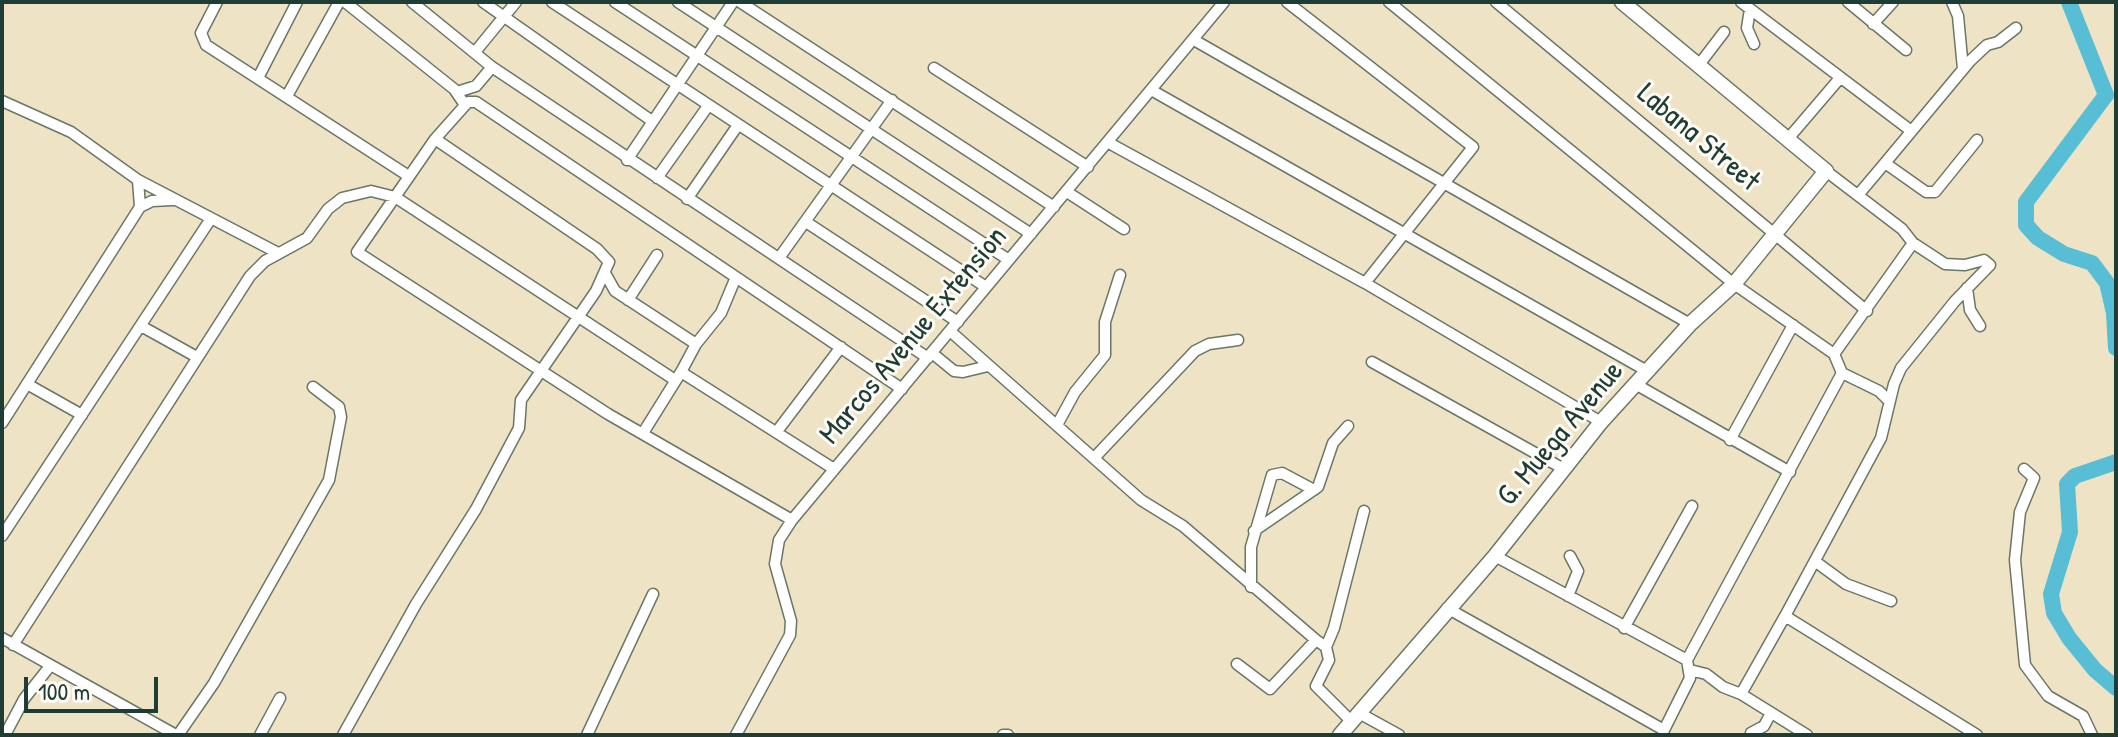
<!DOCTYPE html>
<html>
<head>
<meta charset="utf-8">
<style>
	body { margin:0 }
	#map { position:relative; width:2118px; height:737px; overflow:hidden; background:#efe3c6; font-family:"Patrick Hand",sans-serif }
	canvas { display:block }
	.frame { position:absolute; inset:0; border:4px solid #1f3d34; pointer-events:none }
	.scale { position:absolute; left:24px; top:677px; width:134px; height:36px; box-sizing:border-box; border:4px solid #1f3d34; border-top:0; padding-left:10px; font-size:24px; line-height:28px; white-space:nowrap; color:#1f3d34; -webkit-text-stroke:6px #fdfcf7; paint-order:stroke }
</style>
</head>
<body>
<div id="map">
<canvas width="2118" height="737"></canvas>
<div class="frame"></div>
<div class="scale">100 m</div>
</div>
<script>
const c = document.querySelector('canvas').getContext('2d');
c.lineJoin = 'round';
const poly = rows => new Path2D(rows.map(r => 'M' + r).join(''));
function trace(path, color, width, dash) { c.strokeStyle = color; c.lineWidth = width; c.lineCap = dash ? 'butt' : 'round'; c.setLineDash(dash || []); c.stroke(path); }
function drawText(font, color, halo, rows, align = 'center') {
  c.font = font + ' "Patrick Hand",sans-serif'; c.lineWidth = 6; c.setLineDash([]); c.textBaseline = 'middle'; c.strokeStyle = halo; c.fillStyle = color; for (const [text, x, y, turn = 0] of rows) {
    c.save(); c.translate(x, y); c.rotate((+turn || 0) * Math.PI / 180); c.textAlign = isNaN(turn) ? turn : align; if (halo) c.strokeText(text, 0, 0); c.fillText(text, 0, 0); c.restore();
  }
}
trace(poly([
	[2069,2,2106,95,2026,202,2026,225,2038,238,2064,254,2092,263,2107,283,2114,313,2116,348],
	[2116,462,2075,476,2067,484,2070,532,2051,594,2054,613,2069,638,2095,670,2116,688]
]), '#58bed6', 16);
const street = poly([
	[217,2,201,33,206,45,407,175],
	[345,2,454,89,465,105],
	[412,2,492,67,928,358],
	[483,2,652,121],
	[552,2,986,287],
	[615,2,1009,260],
	[678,2,1031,234],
	[740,2,1054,207],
	[1287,2,1473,147,1365,283],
	[1389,2,1734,284,1834,354],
	[1496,2,1867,311],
	[1741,2,1910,130],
	[1848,2,1906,50],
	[1952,2,1958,16,1963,69],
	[1750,9,1747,28,1754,44],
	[1873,24,1893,2],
	[1194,40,1690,324],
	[475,52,516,2],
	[1698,66,1724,32],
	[934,68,1088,167],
	[258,78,297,2],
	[1153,91,1647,371],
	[457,92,476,86,492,67],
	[287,96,339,2],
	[2,101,71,132,138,180,278,253],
	[1787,140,1840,78],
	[1109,143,1365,283,1601,422],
	[627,160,733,2],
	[1885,163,1970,61,1987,45,1998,42,2016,28],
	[657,178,708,106],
	[1067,192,1124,229],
	[1858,195,1885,163,1926,192,1935,192,1977,140],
	[687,199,738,125],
	[140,207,152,201,172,200],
	[806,222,958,322],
	[1913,243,1945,264,1965,265,1984,260,1990,265,1955,301,1901,368,1894,384,1881,438,1785,616,1977,735],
	[779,258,892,100],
	[606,275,615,291,696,344,681,372],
	[1967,288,1970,310,1980,326],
	[628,300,657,255],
	[141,326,195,356],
	[950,331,1141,500,1183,526,1316,640],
	[696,344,721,313,736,277],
	[932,353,954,371,963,372,988,366],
	[1372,362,1562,468],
	[1842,373,1879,391,1889,401],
	[27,384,82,415],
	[1637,385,1790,472],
	[2,423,140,207,138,180],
	[1057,425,1075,392,1105,355,1105,322,1120,275],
	[778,430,841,347],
	[643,433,681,372,834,469],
	[1730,440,1793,325],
	[1095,457,1195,351,1209,344,1238,340],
	[2024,469,2034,478,2020,512,2015,560,2025,665,2048,696,2083,716,2092,735],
	[792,520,608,414,357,252,435,139,468,102,476,102,902,389],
	[1254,531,1318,487,1333,443,1348,426],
	[2,536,210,220],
	[1816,562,1846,584,1891,601],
	[1251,587,1251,547,1272,475,1282,473,1314,490],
	[1568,596,1578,571,1570,556],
	[1447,608,1664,730,1690,678,1687,660,1495,556],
	[1624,628,1692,506],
	[2,638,176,735],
	[13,645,250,276,265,261,307,238,328,209,342,198,371,191,395,197,675,380],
	[1326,647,1334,628,1364,511],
	[1687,660,1842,373,1834,354,1913,243,1902,229,1826,171],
	[1237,664,1270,689,1316,640,1326,647,1329,660,1316,686,1350,720],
	[1690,670,1706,674,1723,687,1741,694,1785,616],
	[1741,694,1807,735],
	[1359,713,1399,735],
	[1751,733,1764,726,1771,713],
	[5,735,24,699,50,666],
	[178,735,214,683,329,480,341,417,339,407,313,387],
	[260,735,280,698],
	[343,735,416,604,476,509,519,428,521,400,596,291,609,262,597,249,435,139],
	[587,735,653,594],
	[736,735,790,635,791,621,775,564,779,540,792,520,1224,2],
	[1003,735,1008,735]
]);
const secondary = poly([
	[1340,735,1495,556,1601,422,1690,324,1734,284,1826,171,1622,2]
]);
trace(street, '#687767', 13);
trace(secondary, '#687767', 17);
trace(street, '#fff', 10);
trace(secondary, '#fff', 14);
drawText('30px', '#1f3d34', '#fdfcf7', [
	["Labana Street",1698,138,40],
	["Marcos Avenue Extension",914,336,-50],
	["G. Muega Avenue",1561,434,-50]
]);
</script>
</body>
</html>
